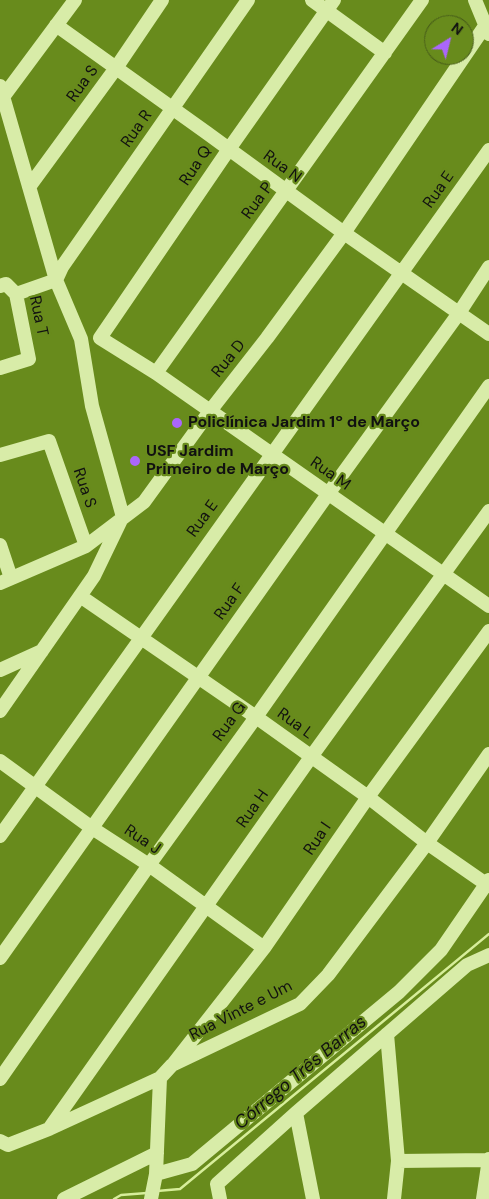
<!DOCTYPE html>
<html>
<head>
<meta charset="utf-8">
<style>
	body { margin:0 }
	#map { position:relative; width:489px; height:1199px; overflow:hidden; background:#688b1c; font-family:"DM Sans",sans-serif }
	canvas { display:block }
	.north { position:absolute; left:424px; top:15px; width:50px; height:50px; box-sizing:border-box; background:#688b1c; border:1px solid #455a18; border-radius:50%; rotate:36deg; font-size:14px; font-weight:700; line-height:20px; text-align:center; color:#111 }
	.north::after { content:''; display:block; margin:auto; width:18px; height:22px; background:#ab66fc; clip-path:polygon(50% 0,100% 100%,50% 72%,0 100%) }
</style>
</head>
<body>
<div id="map">
<canvas width="489" height="1199"></canvas>
<div class="north">N</div>
</div>
<script>
const c = document.querySelector('canvas').getContext('2d');
c.lineJoin = 'round';
const poly = rows => new Path2D(rows.map(r => 'M' + r).join(''));
function trace(path, color, width, dash) { c.strokeStyle = color; c.lineWidth = width; c.lineCap = dash ? 'butt' : 'round'; c.setLineDash(dash || []); c.stroke(path); }
function drawText(font, color, halo, rows, align = 'center') {
  c.font = font + ' "DM Sans",sans-serif'; c.lineWidth = 4.5; c.setLineDash([]); c.textBaseline = 'middle'; c.strokeStyle = halo; c.fillStyle = color; for (const [text, x, y, turn = 0] of rows) {
    c.save(); c.translate(x, y); c.rotate((+turn || 0) * Math.PI / 180); c.textAlign = isNaN(turn) ? turn : align; if (halo) c.strokeText(text, 0, 0); c.fillText(text, 0, 0); c.restore();
  }
}
trace(poly([
	[157,1191,180,1189,489,934],
	[114,1199,121,1195,147,1193]
]), '#d7ee9b', 2.5);
trace(poly([
	[312,0,385,53],
	[475,0,489,34],
	[56,25,207,133,344,233,489,334],
	[0,86,56,280,81,339,92,406,123,517],
	[3,97,75,0],
	[29,187,116,68,162,0],
	[0,286,6,284,16,294,29,359,0,368],
	[16,294,56,280,62,267,248,0],
	[100,338,156,373,489,606],
	[100,338,229,149,334,0],
	[156,373,422,0],
	[0,455,49,441,86,546],
	[0,545,11,578],
	[0,583,86,546,144,502,210,411,267,338,344,233,485,26],
	[80,596,256,717,368,797,427,843,489,886],
	[0,670,42,651],
	[0,711,94,576,121,520],
	[0,761,92,828,149,865,264,948],
	[0,836,489,150],
	[0,958,328,494,459,313,489,267],
	[387,1034,398,1161,394,1199],
	[174,1063,264,948,368,797,489,631],
	[0,1079,149,865,256,717,489,386],
	[296,1113,313,1199],
	[49,1129,311,757,489,511],
	[0,1141,8,1145,49,1129,160,1078,172,1065,300,1004,328,975,427,843,489,754],
	[398,1161,489,1160],
	[156,1174,192,1164,399,992,441,950,489,880],
	[64,1199,157,1153],
	[151,1199,156,1174,160,1078],
	[220,1199,217,1184,296,1113,467,965,489,955],
	[483,1199,489,1159]
]), '#d8eca8', 14);
for (const [x, y, r, color] of [
	[177,423,6,"#ab66fc"],
	[135,461,6,"#ab66fc"]
]) { const dot = new Path2D(); dot.arc(x, y, r, 0, 2 * Math.PI); c.fillStyle = color; c.fill(dot); trace(dot, '#688b1c', 2); }
drawText('16px', '#111', '#688b1c', [
	["Rua S",83,84,-54],
	["Rua R",137,129,-55],
	["Rua Q",196,166,-56],
	["Rua N",282,167,36],
	["Rua E",439,190,-55],
	["Rua P",258,201,-54],
	["Rua T",38,316,78],
	["Rua D",229,359,-51],
	["Rua M",330,474,35],
	["Rua S",84,488,71],
	["Rua E",203,519,-54],
	["Rua F",230,602,-55],
	["Rua G",230,722,-54],
	["Rua L",295,724,36],
	["Rua H",253,809,-55],
	["Rua I",318,839,-56],
	["Rua J",142,840,34],
	["Rua Vinte e Um",241,1011,-27]
]);
drawText('bold 16px', '#111', '#688b1c', [
	["Policlínica Jardim 1º de Março",188,423],
	["USF Jardim",146,452],
	["Primeiro de Março",146,470]
], 'left');
drawText('italic 18px', '#111', '#688b1c', [
	["Córrego Três Barras",301,1073,-40]
]);
</script>
</body>
</html>
